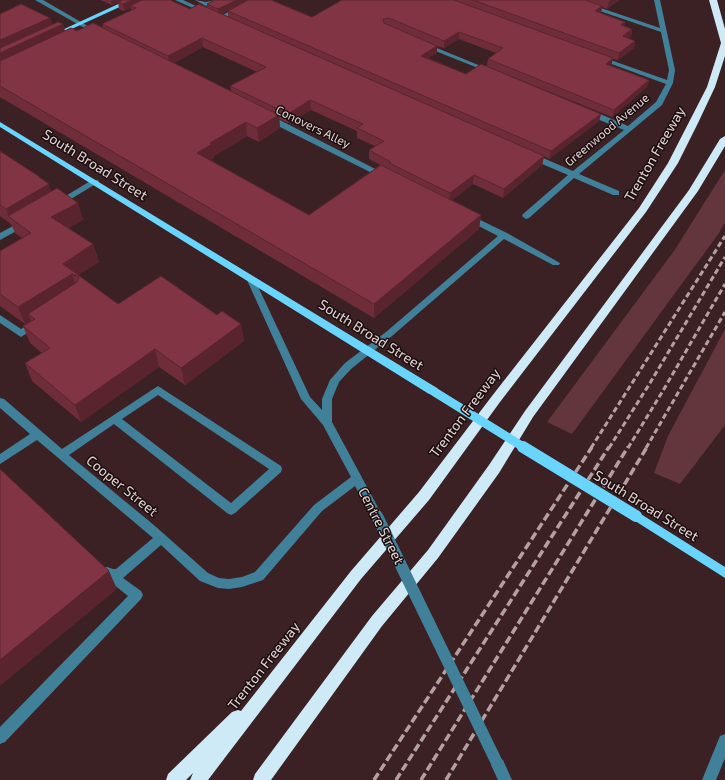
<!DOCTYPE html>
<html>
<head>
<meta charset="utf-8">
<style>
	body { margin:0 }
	canvas { display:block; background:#3b2024 }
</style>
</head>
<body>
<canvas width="725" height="780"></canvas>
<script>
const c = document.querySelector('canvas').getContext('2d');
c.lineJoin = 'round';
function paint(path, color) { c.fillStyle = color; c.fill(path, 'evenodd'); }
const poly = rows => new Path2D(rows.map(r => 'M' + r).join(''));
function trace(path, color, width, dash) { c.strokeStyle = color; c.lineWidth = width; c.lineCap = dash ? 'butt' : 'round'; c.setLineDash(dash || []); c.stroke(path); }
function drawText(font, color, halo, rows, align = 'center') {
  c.font = font + ' "Exo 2",sans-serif'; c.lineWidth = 3; c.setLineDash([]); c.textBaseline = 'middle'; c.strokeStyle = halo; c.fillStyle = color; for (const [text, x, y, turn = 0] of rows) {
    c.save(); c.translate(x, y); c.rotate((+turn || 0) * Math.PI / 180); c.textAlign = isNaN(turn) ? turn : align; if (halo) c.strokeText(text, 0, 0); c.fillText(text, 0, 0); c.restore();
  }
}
paint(poly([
	[725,170,725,222,719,233,572,434,547,422,674,251],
	[725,329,725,425,680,484,654,473,668,436]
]), '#63353c');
paint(poly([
	[35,0,43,0,100,33,95,34,35,0],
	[175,0,183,0,209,12,204,13,175,0],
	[195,0,206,2,216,0,206,6,195,0],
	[251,0,259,0,222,19,217,18,251,0],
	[568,0,577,0,660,28,654,0,660,0,675,70,673,83,662,105,579,174,619,191,619,195,613,195,574,178,529,218,526,219,522,216,523,214,568,175,528,158,528,154,534,154,573,171,624,130,585,114,585,110,591,110,628,126,656,102,666,84,598,59,598,57,602,57,667,80,669,70,661,32,568,0],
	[423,44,427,44,493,71,488,72,423,46,423,44],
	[264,115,270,115,389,176,388,178,382,178,264,119,264,115],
	[92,180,98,180,99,182,61,205,55,205,54,203,92,180],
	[468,214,507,233,560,263,559,265,553,265,504,239,392,336,351,369,339,382,332,399,332,422,381,513,383,516,381,519,377,521,373,519,355,486,322,511,263,580,242,587,229,589,218,588,200,581,161,545,123,578,141,591,143,595,141,599,5,742,0,744,0,727,128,596,103,576,101,572,103,568,107,567,113,569,116,569,153,538,37,440,0,464,0,454,30,434,0,408,0,398,4,399,62,449,158,386,281,466,282,469,281,472,235,513,231,515,227,513,114,424,69,455,155,526,208,573,219,578,229,579,242,577,255,572,314,505,351,477,323,425,301,399,246,278,250,275,254,278,310,397,322,410,322,399,330,380,345,363,386,332,498,236,465,219,464,217,465,215,468,214],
	[158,395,269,469,231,503,122,419,158,395],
	[24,220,27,221,28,223,27,225,0,240,0,233,24,220],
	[0,315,21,329,36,321,41,324,21,337,0,323,0,315],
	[725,734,725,758,716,780,702,780,720,736,725,734],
	[498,758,503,760,512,780,498,780,491,765,493,760,498,758]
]), '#408098');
paint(poly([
	[127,0,135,0,54,37,49,36,127,0],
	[0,122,437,388,438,391,437,394,429,394,0,127,0,122],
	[636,511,725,567,725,578,632,519,630,516,632,513,636,511]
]), '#69d5fc');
paint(poly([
	[709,0,717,0,725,29,725,56,715,87,698,123,678,163,646,212,500,402,429,500,361,579,208,780,190,780,193,773,186,780,166,780,168,774,232,712,238,710,241,711,351,571,419,492,492,396,639,208,668,163,707,87,721,43,709,0],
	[725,136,725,146,698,191,533,417,499,473,438,558,382,626,271,780,253,780,255,774,372,616,428,550,489,465,525,411,689,190,720,139,725,136]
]), '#ceeaf6');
trace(poly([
	[591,448,725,236],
	[609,448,650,383,725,257],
	[628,448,664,389,725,284],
	[646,448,725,312]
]), '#b49fa1', 3, [5.5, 3]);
trace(poly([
	[374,780,592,447],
	[396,780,609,447],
	[421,780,628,447],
	[446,780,647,447]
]), '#b49fa1', 3.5, [8, 3.5]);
trace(poly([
	[377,516,498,765]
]), '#408098', 12);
trace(poly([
	[433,391,525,448]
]), '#69d5fc', 9);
trace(poly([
	[523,447,636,516]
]), '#69d5fc', 12);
paint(poly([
	[100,0,123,0,112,5],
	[123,0,170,0,190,9,199,4,207,8,207,4,215,0,271,0,312,17,342,0,619,0,607,9,602,7,601,13,625,22,624,26,632,29,631,37,628,38,635,41,634,48,618,60,613,59,611,66,649,80,647,87,612,117,491,68,601,114,599,121,549,159,544,156,542,165,503,198,473,184,452,200,481,215,479,229,374,318,0,97,0,14,21,4,50,18,52,25,58,22,63,24,65,31,71,28,77,31,93,23,103,28,102,24,131,11,131,8,124,11,119,9,118,2],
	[246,1,228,11,228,17,221,14],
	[459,39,496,53,488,59,487,66,481,64,466,74,428,58,437,53,437,46,444,48],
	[203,47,257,72,230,86,231,91,174,63],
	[311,110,357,131,357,138,375,146,369,150,369,159,380,165,309,215,210,160,214,158,214,156,247,136,259,142,280,128,279,119,288,123],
	[0,151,41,179,51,191,78,203,83,220,68,228,93,244,99,262,78,275,118,304,217,315,241,324,244,341,185,385,159,367,81,422,32,381,25,363,42,353,30,343,23,326,25,324,0,306,0,251,22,238,15,233,11,224,0,216]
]), '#6f2d3a');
paint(poly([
	[111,0,123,0,112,5],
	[132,0,147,0,130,6,131,8,124,11,123,4],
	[237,0,248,0,219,14,218,9],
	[611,0,619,0,607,9,609,1],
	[602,6,601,13,595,11],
	[50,18,53,29,63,24,66,38,0,68,0,40],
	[625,22,624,29,621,25],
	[632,29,631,37,621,44,623,36],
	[459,32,459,39,444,48,444,41],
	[202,38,203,47,170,65,168,56],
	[635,41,634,48,618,60,619,53],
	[437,46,437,53,420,63,421,56],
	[613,58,611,65,604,71,606,64],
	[649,80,647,87,612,117,614,110],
	[310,100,311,110,288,123,288,114],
	[601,114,599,121,549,159,551,151],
	[279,115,280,128,259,142,257,128],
	[246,122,247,136,214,156,214,158,199,167,197,153,210,143],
	[544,156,542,165,503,198,504,189],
	[474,175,473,184,449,203,450,193],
	[39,177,40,177,44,187,49,184,54,200,9,216,6,209],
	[78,203,83,220,57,235,51,217],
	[481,215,479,229,374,318,374,304],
	[93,244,99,262,76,276,72,274,78,292,28,314,31,321,25,324,18,307,63,264],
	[241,324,244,341,185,385,181,368],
	[155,349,159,367,81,422,75,405],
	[109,571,117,589,0,686,0,660]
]), '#5a242f');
const building = poly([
	[123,0,132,0,123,4,118,2,123,0],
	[142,0,170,0,190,9,199,4,544,156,504,189,474,175,450,193,389,163,391,162,369,150,384,141,357,128,363,124,310,100,288,114,230,86,266,67,202,38,168,56,102,24,136,8,130,6,142,0],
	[215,0,237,0,218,9,207,4,215,0],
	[248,0,271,0,312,17,342,0,454,0,613,58,606,64,649,80,614,110,488,59,503,48,459,32,444,41,389,18,383,19,384,23,437,46,421,56,466,74,481,64,601,114,551,151,228,11,248,0],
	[473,0,585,0,602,6,595,11,625,22,621,25,632,29,623,36,635,41,619,53,473,0],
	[21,4,50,18,0,40,0,14,21,4],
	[58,22,63,24,0,53,0,48,58,22],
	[93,23,279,115,257,128,246,122,210,143,212,144,197,153,309,215,381,165,481,215,374,304,0,86,0,61,71,28,77,31,93,23],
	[0,151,40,177,39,177,49,184,6,209,0,205,0,151],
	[57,188,78,203,51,217,93,244,63,264,118,304,161,276,217,315,222,311,241,324,181,368,155,349,75,405,25,363,50,348,23,326,35,319,28,314,77,282,79,277,72,274,18,307,0,294,0,251,31,233,8,216,57,188],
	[0,469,109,571,0,660,0,469]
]);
paint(building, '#813443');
trace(building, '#5a242f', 1);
drawText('12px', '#e5d3d4', '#1a0e0f', [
	["Conovers Alley",313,127,26],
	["Greenwood Avenue",607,130,-40]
]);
drawText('14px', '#e5d3d4', '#1a0e0f', [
	["Trenton Freeway",655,154,-60],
	["South Broad Street",95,165,32],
	["South Broad Street",371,335,32],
	["Trenton Freeway",465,413,-53],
	["Cooper Street",122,486,39],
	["South Broad Street",646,506,32],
	["Centre Street",381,526,63],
	["Trenton Freeway",264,666,-52]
]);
</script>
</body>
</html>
